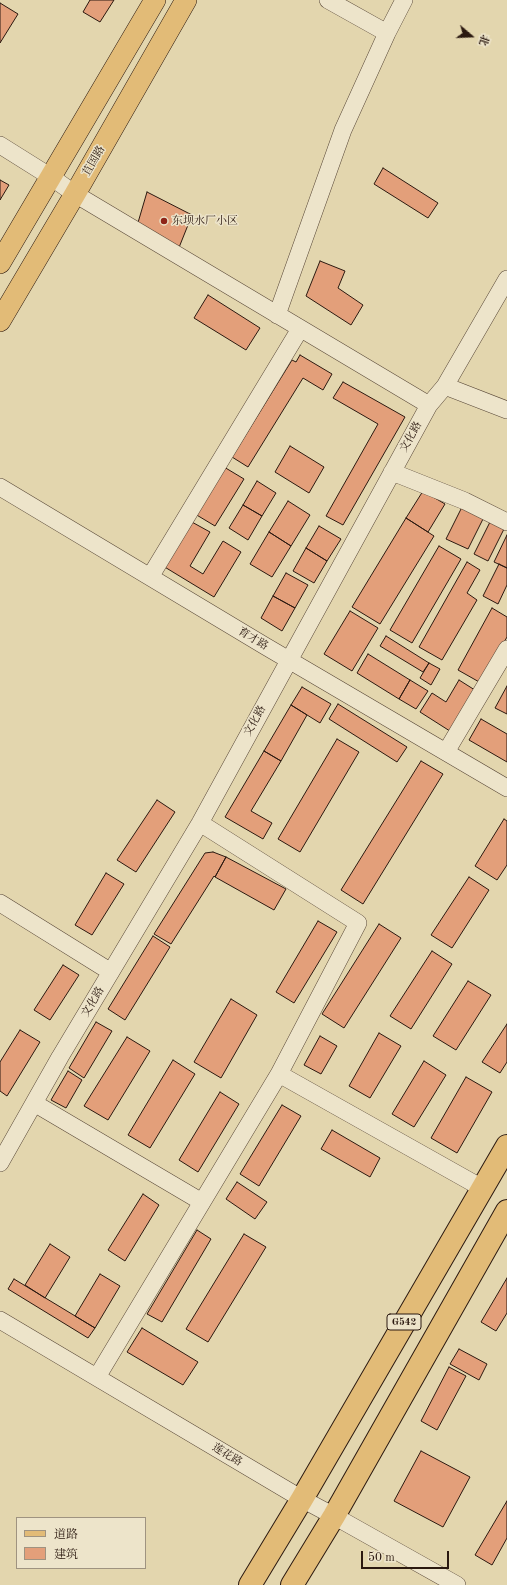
<!DOCTYPE html>
<html>
<head>
<meta charset="utf-8">
<style>
	body { margin:0 }
	#map { position:relative; width:507px; height:1585px; overflow:hidden; background:#e3d6ae; font-family:"Old Standard TT","Noto Serif SC",serif }
	canvas { display:block }
	.legend { position:absolute; left:16px; top:1517px; width:130px; height:52px; box-sizing:border-box; background:#ede4ca; border:1px solid #9f9380; margin:0; padding:5px 7px; list-style:none; font-size:12px; color:#2b1910 }
	.legend li { display:flex; align-items:center; gap:8px; height:20px }
	.legend b { width:20px; border:1px solid #9f9380 }
	.north { position:absolute; left:451px; top:16px; width:40px; height:40px; -webkit-text-stroke:3px #ede4ca; paint-order:stroke; rotate:109deg; font-size:11px; font-weight:700; line-height:16px; text-align:center; color:#2b1910 }
	.north::after { content:''; display:block; margin:auto; width:14px; height:18px; background:#2b1910; clip-path:polygon(50% 0,100% 100%,50% 72%,0 100%) }
	.scale { position:absolute; left:361px; top:1551px; width:88px; height:18px; box-sizing:border-box; border:2px solid #2b1910; border-top:0; padding-left:5px; font-size:12px; line-height:14px; white-space:nowrap; color:#2b1910; -webkit-text-stroke:3px #ede4ca; paint-order:stroke }
</style>
</head>
<body>
<div id="map">
<canvas width="507" height="1585"></canvas>
<ul class="legend">
<li><b style="height:5px;background:#e2bb77"></b>道路</li>
<li><b style="height:11px;background:#e39f7a"></b>建筑</li>
</ul>
<div class="north">北</div>
<div class="scale">50 m</div>
</div>
<script>
const c = document.querySelector('canvas').getContext('2d');
c.lineJoin = 'round';
function paint(path, color) { c.fillStyle = color; c.fill(path, 'evenodd'); }
const poly = rows => new Path2D(rows.map(r => 'M' + r).join(''));
function trace(path, color, width, dash) { c.strokeStyle = color; c.lineWidth = width; c.lineCap = dash ? 'butt' : 'round'; c.setLineDash(dash || []); c.stroke(path); }
function drawText(font, color, halo, rows, align = 'center') {
  c.font = font + ' "Old Standard TT","Noto Serif SC",serif'; c.lineWidth = 3; c.setLineDash([]); c.textBaseline = 'middle'; c.strokeStyle = halo; c.fillStyle = color; for (const [text, x, y, turn = 0] of rows) {
    c.save(); c.translate(x, y); c.rotate((+turn || 0) * Math.PI / 180); c.textAlign = isNaN(turn) ? turn : align; if (halo) c.strokeText(text, 0, 0); c.fillText(text, 0, 0); c.restore();
  }
}
const building = poly([
	[90,0,114,0,100,22,83,12,90,0],
	[0,3,18,14,0,43,0,3],
	[383,168,438,203,428,218,374,184,383,168],
	[0,180,9,185,0,200,0,180],
	[147,192,192,215,178,250,137,226,147,192],
	[320,261,345,271,338,288,363,305,351,325,306,296,320,261],
	[208,295,260,328,246,350,194,318,208,295],
	[300,355,332,374,323,390,303,378,248,467,232,457,292,360,296,362,300,355],
	[343,382,405,417,343,525,326,516,378,424,333,398,343,382],
	[290,446,324,467,309,493,275,472,290,446],
	[224,467,244,479,215,526,195,514,224,467],
	[257,481,276,493,262,516,243,505,257,481],
	[423,491,445,504,428,532,406,518,423,491],
	[288,501,310,515,291,546,269,532,288,501],
	[243,505,262,516,248,540,229,528,243,505],
	[462,507,484,517,468,549,446,539,462,507],
	[406,518,434,536,380,624,352,607,406,518],
	[491,520,505,527,488,561,474,554,491,520],
	[190,521,210,532,190,566,203,574,223,541,241,552,214,597,163,566,190,521],
	[319,526,341,539,327,561,306,548,319,526],
	[269,532,291,546,272,577,250,564,269,532],
	[507,535,507,568,494,562,507,535],
	[439,546,461,559,412,643,390,630,439,546],
	[306,548,327,561,314,583,293,571,306,548],
	[467,562,480,570,467,593,477,600,442,660,419,647,467,562],
	[499,564,507,568,507,585,498,604,483,596,499,564],
	[286,573,308,585,295,608,273,596,286,573],
	[273,596,295,608,282,631,261,618,273,596],
	[492,608,507,617,507,637,481,683,458,670,492,608],
	[350,611,378,628,352,671,324,654,350,611],
	[386,636,429,663,423,672,380,646,386,636],
	[368,654,410,680,399,699,357,673,368,654],
	[429,663,440,669,431,685,420,678,429,663],
	[410,680,428,691,416,709,399,699,410,680],
	[459,680,478,692,453,733,420,712,432,693,446,702,459,680],
	[507,686,507,714,495,708,507,686],
	[302,687,331,704,320,723,291,705,302,687],
	[338,704,407,747,397,762,329,719,338,704],
	[291,705,307,715,281,761,264,751,291,705],
	[481,719,507,734,507,762,469,740,481,719],
	[337,739,359,752,300,852,278,839,337,739],
	[264,751,281,761,251,811,272,823,263,839,225,817,264,751],
	[421,761,443,774,363,904,341,890,421,761],
	[157,800,175,812,136,872,117,860,157,800],
	[504,819,507,821,507,865,497,880,475,866,504,819],
	[213,852,226,857,215,877,214,876,171,944,154,934,205,853,213,852],
	[226,857,286,889,274,910,215,877,226,857],
	[106,873,124,884,92,935,75,925,106,873],
	[469,877,489,890,452,948,431,935,469,877],
	[318,921,337,932,294,1003,276,992,318,921],
	[379,924,401,938,344,1028,322,1014,379,924],
	[153,936,170,947,125,1020,108,1009,153,936],
	[432,951,452,964,411,1029,390,1016,432,951],
	[63,965,79,975,50,1020,34,1010,63,965],
	[468,981,491,995,456,1050,433,1036,468,981],
	[231,999,257,1015,221,1078,194,1062,231,999],
	[96,1022,112,1031,84,1078,69,1068,96,1022],
	[507,1024,507,1062,500,1073,482,1062,507,1024],
	[20,1030,40,1042,7,1096,0,1091,0,1062,20,1030],
	[379,1033,401,1046,370,1098,349,1086,379,1033],
	[320,1036,337,1046,321,1074,304,1065,320,1036],
	[127,1037,150,1051,108,1120,84,1106,127,1037],
	[173,1060,195,1074,150,1148,128,1135,173,1060],
	[424,1061,446,1075,414,1127,392,1114,424,1061],
	[68,1071,82,1080,66,1108,51,1100,68,1071],
	[466,1077,492,1092,457,1153,431,1138,466,1077],
	[220,1092,239,1104,198,1172,179,1160,220,1092],
	[282,1105,301,1116,259,1186,240,1174,282,1105],
	[332,1130,380,1158,370,1177,321,1149,332,1130],
	[237,1182,267,1202,255,1219,226,1199,237,1182],
	[143,1194,159,1205,125,1261,108,1250,143,1194],
	[197,1230,211,1239,162,1322,147,1314,197,1230],
	[244,1234,266,1247,208,1342,186,1329,244,1234],
	[50,1244,70,1257,45,1298,25,1285,50,1244],
	[100,1274,120,1286,95,1328,75,1316,100,1274],
	[507,1278,507,1313,496,1331,481,1322,507,1278],
	[14,1279,95,1328,88,1338,8,1289,14,1279],
	[142,1328,198,1362,183,1385,127,1352,142,1328],
	[459,1349,487,1364,479,1380,450,1364,459,1349],
	[449,1367,466,1376,437,1430,421,1421,449,1367],
	[421,1451,470,1477,443,1527,394,1501,421,1451],
	[507,1501,507,1538,492,1565,475,1555,507,1501]
]);
paint(building, '#e39f7a');
trace(building, '#2b1910', 1);
const minor = poly([
	[328,0,387,33],
	[0,145,51,177,75,194,429,405],
	[277,315,343,130,387,33,404,0],
	[445,386,507,410],
	[392,472,465,501,507,522],
	[0,487,265,646,507,788],
	[150,577,300,329],
	[446,752,507,649],
	[0,903,111,972],
	[279,1074,482,1188],
	[34,1103,202,1202],
	[0,1163,60,1057,200,823,429,405,445,386,507,279],
	[0,1320,302,1499,334,1516,457,1585],
	[97,1377,279,1074,358,923,200,823]
]);
const major = poly([
	[0,263,155,0],
	[0,321,75,194,186,0]
]);
const highway = poly([
	[250,1585,302,1499,507,1146],
	[292,1585,334,1516,507,1211]
]);
trace(minor, '#594838', 18);
trace(major, '#2b1910', 22);
trace(highway, '#2b1910', 24);
trace(minor, '#ede4ca', 17);
trace(major, '#e2bb77', 21);
trace(highway, '#e2bb77', 22);
for (const [x, y, r, color] of [
	[164,221,4,"#8f2418"]
]) { const dot = new Path2D(); dot.arc(x, y, r, 0, 2 * Math.PI); c.fillStyle = color; c.fill(dot); trace(dot, '#ede4ca', 1.5); }
for (const [x, y, w] of [
	[404,1322,34]
]) { const box = new Path2D(); box.roundRect(x - w / 2, y - 8, w, 16, 3); c.fillStyle = '#ede4ca'; c.fill(box); trace(box, '#2b1910', 1); }
drawText('bold 10px', '#2b1910', null, [
	["G542",404,1322]
]);
drawText('11px', '#2b1910', '#ede4ca', [
	["苴国路",94,161,-60],
	["文化路",411,437,-61],
	["育才路",253,639,31],
	["文化路",255,721,-61],
	["文化路",93,1002,-59],
	["莲花路",227,1455,31]
]);
drawText('11px', '#2b1910', '#ede4ca', [
	["东坝水厂小区",172,221]
], 'left');
</script>
</body>
</html>
